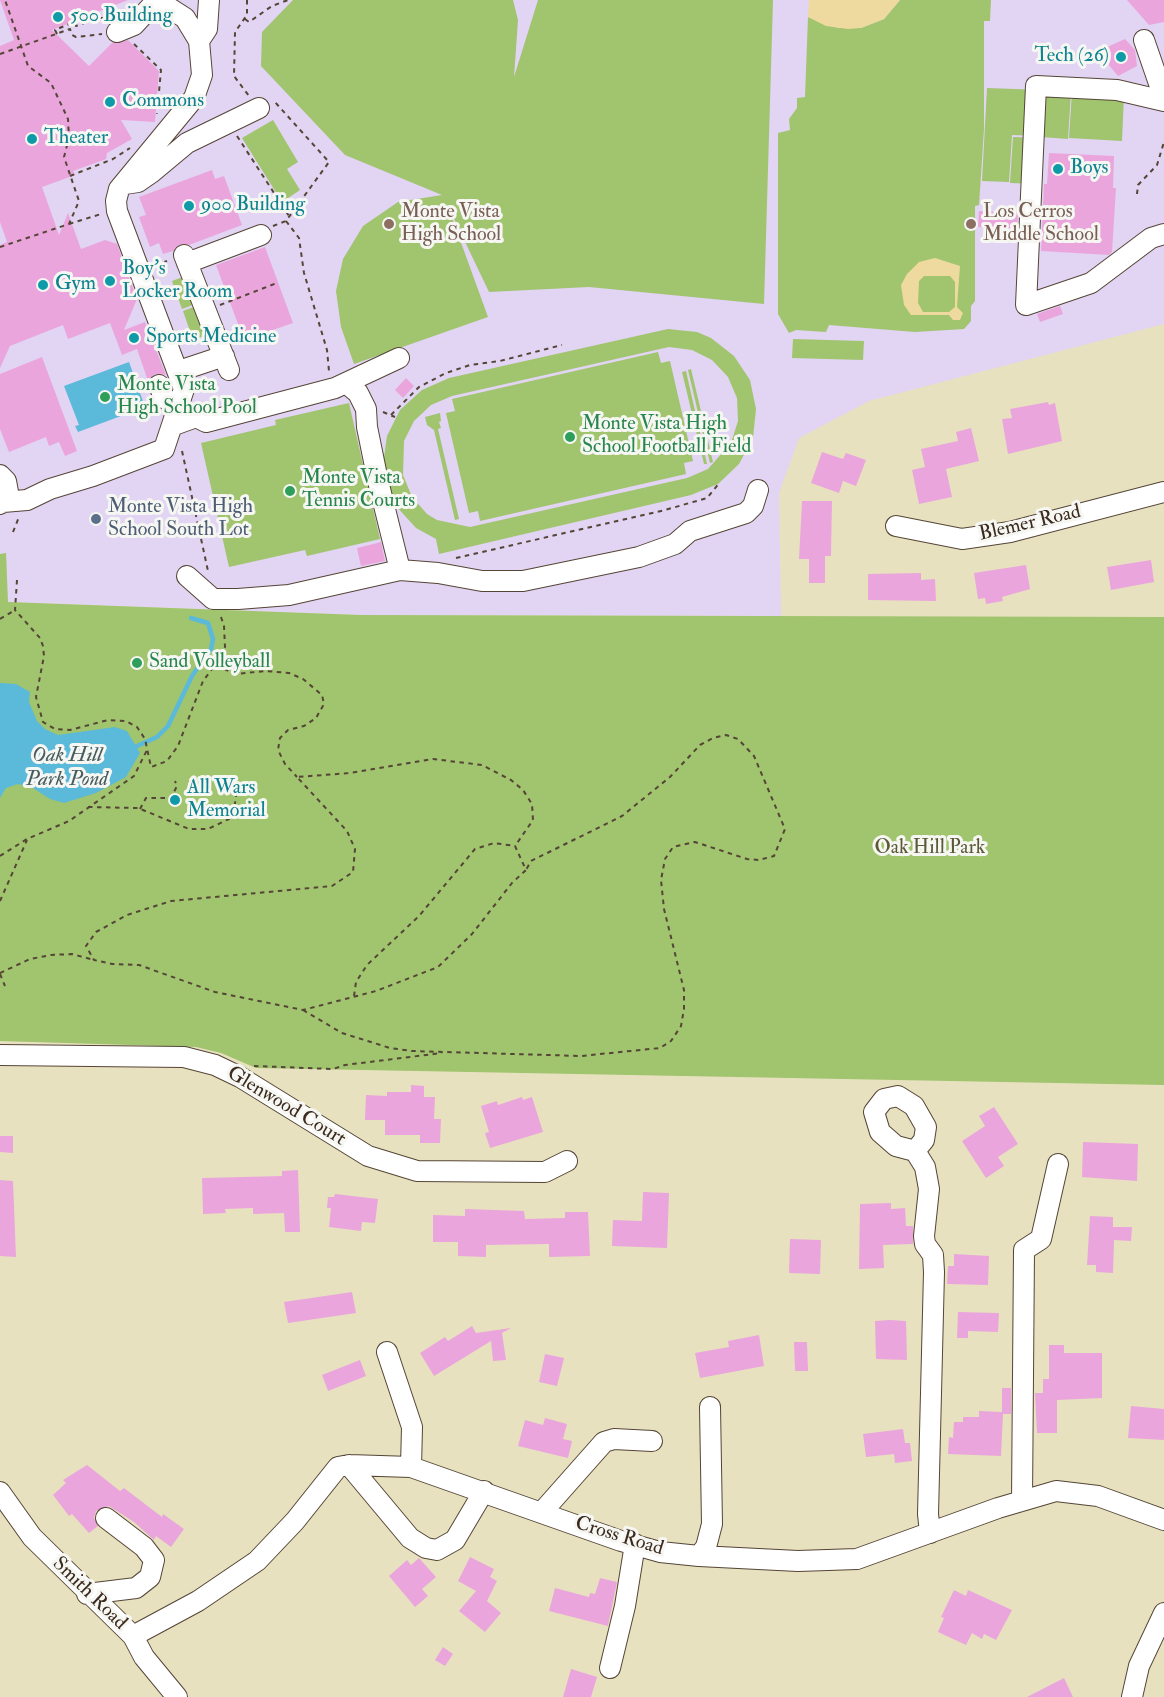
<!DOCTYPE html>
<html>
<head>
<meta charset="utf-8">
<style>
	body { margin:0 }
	canvas { display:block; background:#e7e1bf }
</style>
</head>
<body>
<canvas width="1164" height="1697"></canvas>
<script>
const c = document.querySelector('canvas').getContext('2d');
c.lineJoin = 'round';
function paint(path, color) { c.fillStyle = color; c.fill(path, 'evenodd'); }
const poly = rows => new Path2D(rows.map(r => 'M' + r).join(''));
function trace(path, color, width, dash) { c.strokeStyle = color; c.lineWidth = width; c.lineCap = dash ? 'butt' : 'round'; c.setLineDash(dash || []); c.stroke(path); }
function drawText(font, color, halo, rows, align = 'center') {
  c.font = font + ' "IM FELL Double Pica",serif'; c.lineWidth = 6; c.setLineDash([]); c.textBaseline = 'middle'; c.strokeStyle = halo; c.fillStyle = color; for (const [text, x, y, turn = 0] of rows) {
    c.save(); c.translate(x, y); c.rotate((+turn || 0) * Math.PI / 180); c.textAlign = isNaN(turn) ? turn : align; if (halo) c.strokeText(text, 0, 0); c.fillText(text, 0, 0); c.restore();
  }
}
paint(poly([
	[0,0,1164,0,1164,324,869,401,799,438,779,493,781,616,360,615,7,602,6,553,0,554]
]), '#e2d4f3');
paint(poly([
	[293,0,513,0,518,20,514,77,538,0,773,0,764,304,589,287,489,292,447,204,488,317,354,364,341,327,336,291,343,259,363,226,398,202,442,195,345,155,261,66,262,32],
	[900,0,991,0,990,21,984,21,984,129,979,205,975,206,975,301,971,306,971,321,964,329,915,332,829,325,826,332,796,330,789,333,778,314,778,133,790,130,789,119,797,108,797,98,805,97,808,17,838,28,861,28,884,19],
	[987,88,1042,90,1039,136,1012,135,1009,182,982,181],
	[1044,91,1071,92,1068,139,1041,137],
	[1072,92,1124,95,1122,141,1069,138],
	[273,120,298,162,287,169,300,190,282,202,242,138],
	[1013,137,1040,138,1037,184,1010,183],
	[199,271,209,299,182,309,172,281],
	[210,301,220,330,193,340,183,311],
	[668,329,697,332,711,338,734,356,750,380,756,409,753,438,739,464,718,484,691,495,439,554,436,539,416,528,396,506,390,493,383,465,387,436,400,410,422,390,449,378],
	[669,347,692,350,712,360,728,377,737,398,738,421,731,443,708,469,687,478,470,527,437,520,427,514,412,497,403,475,404,441,414,421,431,405,452,396],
	[793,339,864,341,863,360,792,358],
	[658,352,661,363,670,361,693,461,684,463,686,474,480,521,478,511,469,513,446,413,455,411,452,399],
	[691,369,713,462,710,463,688,370],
	[686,371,707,464,704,464,682,372],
	[349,403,380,539,307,556,305,550,229,567,201,443,276,425,275,420],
	[440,413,441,421,439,422,441,428,438,429,459,519,455,520,434,430,427,425,425,417],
	[6,553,8,602,361,615,1164,617,1164,1085,256,1068,221,1053,196,1047,0,1041,0,554]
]), '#a1c46e');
paint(poly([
	[809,0,900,0,884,19,861,28,848,29,826,26,808,17],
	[935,258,960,266,957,307,963,313,960,320,953,320,949,315,911,315,904,305,901,285,907,274,919,262],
	[924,276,950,276,955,282,955,307,949,312,923,312,918,303,919,281]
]), '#eeda9e');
paint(poly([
	[129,362,145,407,78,432,75,426,79,425,64,386],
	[0,683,16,684,30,692,29,702,37,721,45,729,58,735,115,727,127,731,140,753,126,777,96,793,64,803,50,799,33,788,18,784,6,788,0,798]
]), '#5bb9d9');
trace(poly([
	[137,746,157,737,168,726,192,676,211,649,213,639,208,623,191,618]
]), '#5bb9d9', 4.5);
paint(poly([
	[0,0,128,0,52,30,89,66,112,43,128,40,159,71,155,122,121,120,132,139,107,153,106,159,73,171,75,175,42,187,59,235,68,213,81,249,105,240,117,244,137,299,124,330,145,322,166,375,155,374,148,381,137,349,122,355,110,323,68,339,63,325,10,346,0,368,0,245,7,242,0,222,0,46,14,40],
	[1127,0,1164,0,1164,22,1149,25],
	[1125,39,1135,50,1137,66,1118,76,1108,64,1105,48],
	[1049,153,1114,156,1113,188,1116,188,1112,252,1109,255,1041,251,1044,184,1047,184],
	[212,170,215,179,224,176,242,225,189,245,180,244,173,251,163,254,159,243,150,247,139,217,146,215,139,197],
	[979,211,1018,213,1017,229,978,227],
	[265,247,293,323,244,340,216,265],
	[1060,306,1063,314,1040,322,1037,314],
	[42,357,77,451,65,456,59,442,49,446,46,437,9,452,0,429,0,374],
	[406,378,414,386,403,398,395,390],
	[1048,402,1049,405,1055,403,1062,441,1008,454,1002,419,1012,418,1010,409],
	[971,428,979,461,946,469,952,497,919,504,912,470,925,467,921,449,958,441,956,432],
	[822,452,843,459,846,453,866,460,856,486,843,481,839,493,811,483],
	[802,501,832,501,831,556,825,556,825,583,809,583,809,559,799,559],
	[381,542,385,561,361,566,357,548],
	[1151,560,1154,582,1111,590,1107,567],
	[1026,565,1030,589,1002,597,1003,601,986,604,985,598,978,599,974,573],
	[921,573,921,580,935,579,936,601,868,600,868,574],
	[411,1085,424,1086,424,1097,435,1097,434,1119,441,1119,440,1143,420,1143,420,1135,385,1135,385,1120,365,1120,366,1095,387,1096,387,1092,411,1092],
	[522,1097,523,1100,532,1097,543,1132,490,1148,485,1133,489,1132,481,1106,497,1101,498,1105],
	[994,1107,1018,1144,998,1157,1004,1166,986,1178,962,1141,985,1126,979,1116],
	[0,1136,13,1136,13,1153,0,1152],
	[1083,1142,1138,1144,1137,1181,1082,1177],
	[298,1170,300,1232,285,1232,284,1213,253,1214,253,1208,225,1209,226,1213,203,1214,202,1178,282,1176,282,1171],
	[0,1180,13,1181,16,1257,0,1256],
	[643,1192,669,1193,667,1248,612,1246,613,1220,642,1221],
	[335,1194,378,1199,375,1223,362,1222,361,1231,329,1227,331,1208,327,1208,328,1197,334,1197],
	[891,1203,891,1209,905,1208,906,1226,913,1226,913,1244,883,1245,884,1268,859,1269,860,1204],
	[465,1209,524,1211,525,1219,565,1218,565,1212,588,1212,590,1256,549,1257,549,1244,486,1245,486,1257,458,1256,458,1242,433,1242,433,1215,465,1216],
	[1090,1216,1113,1217,1113,1227,1132,1227,1131,1241,1114,1240,1113,1273,1096,1272,1096,1265,1087,1265],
	[790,1239,821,1240,820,1274,789,1273],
	[954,1254,989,1256,988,1285,947,1284,948,1266,954,1266],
	[352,1292,356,1313,288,1323,284,1302],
	[958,1312,999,1313,998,1332,968,1331,968,1338,957,1338],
	[890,1320,906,1321,907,1360,876,1359,875,1321],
	[472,1326,476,1333,511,1328,502,1333,506,1360,493,1361,491,1341,434,1376,420,1353,445,1337,448,1341],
	[759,1335,764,1366,700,1378,695,1353,729,1347,728,1341],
	[794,1342,807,1342,808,1371,795,1371],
	[1049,1345,1064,1345,1064,1353,1102,1353,1102,1398,1057,1400,1057,1433,1037,1433,1035,1393,1043,1393,1043,1379,1049,1379],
	[545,1354,564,1358,557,1386,539,1382],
	[360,1360,366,1376,328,1391,322,1375],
	[1002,1388,1011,1388,1011,1414,1003,1414,1001,1456,948,1454,949,1437,953,1438,954,1422,963,1422,963,1417,979,1417,979,1411,1002,1412],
	[1131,1406,1164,1409,1164,1440,1128,1438],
	[545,1418,567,1424,563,1439,572,1441,568,1458,518,1446,525,1420,543,1425],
	[903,1429,905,1443,910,1443,912,1461,895,1463,894,1454,866,1457,863,1434],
	[87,1465,120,1491,124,1488,162,1517,163,1514,184,1529,171,1547,156,1536,154,1540,134,1522,109,1506,96,1511,94,1518,98,1526,89,1533,72,1514,69,1516,53,1495,66,1483,63,1480],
	[470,1557,494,1569,490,1577,497,1581,487,1601,501,1613,485,1632,459,1611,476,1591,458,1581],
	[419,1558,436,1577,422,1589,428,1596,415,1607,389,1576,407,1560,411,1565],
	[600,1578,617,1582,608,1626,549,1611,555,1588,589,1597,590,1593,595,1594],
	[954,1590,966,1596,968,1590,1012,1610,996,1640,984,1634,982,1639,972,1633,966,1645,938,1632,944,1618,941,1617],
	[443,1647,453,1654,445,1666,435,1660],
	[571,1669,597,1677,591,1697,563,1697],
	[1064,1678,1073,1697,1027,1697]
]), '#eaa6dc');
const minor = poly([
	[157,0,185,18,199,41],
	[117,32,134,25,157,0],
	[1144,40,1164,98],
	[1164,101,1117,90,1036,86,1026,305,1091,283,1151,238,1164,234],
	[125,184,138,182,151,173,187,143,259,108],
	[184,255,229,370],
	[187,263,261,235],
	[179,371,224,356],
	[346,383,358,393,366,409,367,427,378,481,400,570],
	[159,385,164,398,179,406],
	[174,425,196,417,206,422,335,388,399,358],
	[0,475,6,481,8,492,0,504],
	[3,502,27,500,50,489,93,476,164,449,184,389,117,211,116,201,119,189,194,98,202,75,199,41,207,29,209,0],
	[896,526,962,539,1010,532,1164,492],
	[187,576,213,599,238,599,289,595,400,570,438,573,482,581,523,581,639,557,675,544,690,531,746,513,753,506,758,490],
	[0,1055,184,1057,215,1065,240,1077,368,1156,417,1171,545,1172,567,1161],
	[915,1151,924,1140,926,1127,914,1106,898,1096,884,1099,874,1112,880,1132,896,1146,915,1151,925,1167,929,1189,924,1236,925,1244,933,1255,934,1272,928,1514,930,1533],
	[387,1352,412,1427,411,1467],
	[349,1465,410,1538,426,1548,437,1550,455,1540,484,1491],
	[0,1492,32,1537,133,1636,144,1657,177,1697],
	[1022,1501,1024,1250,1041,1239,1058,1164],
	[542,1512,604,1442,614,1439,652,1441],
	[699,1556,706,1547,712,1524,710,1407],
	[87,1594,136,1588,150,1577,154,1560,144,1547,106,1518],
	[133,1636,198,1601,257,1561,295,1521,338,1467,349,1465,411,1467,621,1541,660,1552,699,1556,798,1561,857,1559,998,1508,1056,1491,1098,1496,1164,1520],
	[610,1668,625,1606,635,1544],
	[1132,1697,1139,1666,1164,1613]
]);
trace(minor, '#554536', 22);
trace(poly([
	[247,0,247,15,235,32,234,76,249,96],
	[245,19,249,22,272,6,288,0],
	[57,34,55,30,74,22,76,26,98,18,109,18],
	[134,44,161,70,157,114],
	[0,54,70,29,72,35,76,37,102,34],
	[237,136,289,216],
	[70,176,113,159,130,148],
	[1137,194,1138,185,1157,165,1164,142],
	[286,221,299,238,304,273,327,350,329,371],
	[69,224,101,214],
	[273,226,286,221,329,162,274,101],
	[0,247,69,224,79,201,64,157,69,138,68,119,51,83,28,66,5,0],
	[156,265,167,261],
	[220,305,277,283],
	[383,412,395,417],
	[391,415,419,387,446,373,470,365,500,361,562,345],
	[182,451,208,571],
	[13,532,19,517],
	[456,558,665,510,707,498,720,482],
	[17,580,15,610,40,638,43,646,44,656,36,697,43,722,55,729,70,730,108,720,126,721,137,727,145,739,151,767,167,761,178,746,203,681,222,656,225,647,224,626,220,614],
	[0,619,15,610],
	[216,665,235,674,266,671,289,673,303,679,322,695,324,704,316,718,304,726,288,730,280,738,278,750,285,764,297,777],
	[88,807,138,808,189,829,208,829,229,819,234,810,236,796,233,786,222,782],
	[140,809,146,798,171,798,177,786,175,781],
	[0,856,27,839,69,821,134,776,147,750],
	[0,901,27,840],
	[0,973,30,959,51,955,72,954,94,960],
	[0,974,5,986],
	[354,996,356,982,367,965,419,916,475,849,494,843,515,846,526,870,512,883,472,934,438,967,376,991,303,1010,215,992,139,965,112,964,94,960,86,946,96,932,127,915,171,901,332,886,353,872,355,849,347,831,297,777,350,773,433,759,482,765,511,780,523,790,532,804,533,820,515,846],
	[303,1010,342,1033,390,1048,412,1051,581,1056,660,1048,671,1041,681,1026,684,1009,684,990,664,909,661,880,665,859,673,847,695,842,747,859,759,860,774,856,785,829,754,756,738,739,726,735,713,738,700,745,670,777,622,816,531,861,526,870],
	[254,1066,333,1069,345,1065,442,1053]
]), '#554536', 2, [4.5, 4.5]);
trace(minor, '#fff', 20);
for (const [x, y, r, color] of [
	[58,17,6,"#0f9aa8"],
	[1121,57,6,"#0f9aa8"],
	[110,102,6,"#0f9aa8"],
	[32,139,6,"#0f9aa8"],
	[1058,169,6,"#0f9aa8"],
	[189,206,6,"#0f9aa8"],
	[389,224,6,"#8d6e63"],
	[971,224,6,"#8d6e63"],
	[110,281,6,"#0f9aa8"],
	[43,285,6,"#0f9aa8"],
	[134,338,6,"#0f9aa8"],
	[105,397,6,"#2e9e5b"],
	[570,437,6,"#2e9e5b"],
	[290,491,6,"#2e9e5b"],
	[96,519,6,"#5c6f8a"],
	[137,663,6,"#2e9e5b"],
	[175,800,6,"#0f9aa8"]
]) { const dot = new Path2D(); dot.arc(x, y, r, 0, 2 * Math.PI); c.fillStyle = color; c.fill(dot); trace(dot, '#f6f6f2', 2); }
drawText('20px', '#0d838f', '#f6f6f2', [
	["500 Building",70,17],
	["Tech (26)",1109,57,"right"],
	["Commons",122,102],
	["Theater",44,139],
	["Boys",1070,169],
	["900 Building",201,206],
	["Boy's",122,270],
	["Locker Room",122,293],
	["Gym",55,285],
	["Sports Medicine",146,338],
	["All Wars",187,789],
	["Memorial",187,812]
], 'left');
drawText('20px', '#785e54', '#f6f6f2', [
	["Monte Vista",401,213],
	["High School",401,236],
	["Los Cerros",983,213],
	["Middle School",983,236]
], 'left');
drawText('20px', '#27864d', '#f6f6f2', [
	["Monte Vista",117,386],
	["High School Pool",117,409],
	["Monte Vista High",582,425],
	["School Football Field",582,448],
	["Monte Vista",302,479],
	["Tennis Courts",302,502],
	["Sand Volleyball",149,663]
], 'left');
drawText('20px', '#4e5e75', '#f6f6f2', [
	["Monte Vista High",108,508],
	["School South Lot",108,531]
], 'left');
drawText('20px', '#3b2a1e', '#f6f6f2', [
	["Blemer Road",1030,524,-13],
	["Glenwood Court",286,1107,31],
	["Cross Road",619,1537,17],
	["Smith Road",89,1594,44]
]);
drawText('20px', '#5a5836', '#f6f6f2', [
	["Oak Hill Park",930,849]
]);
drawText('italic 21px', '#465c5f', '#f6f6f2', [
	["Oak Hill",67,756],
	["Park Pond",67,780]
]);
</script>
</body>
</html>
